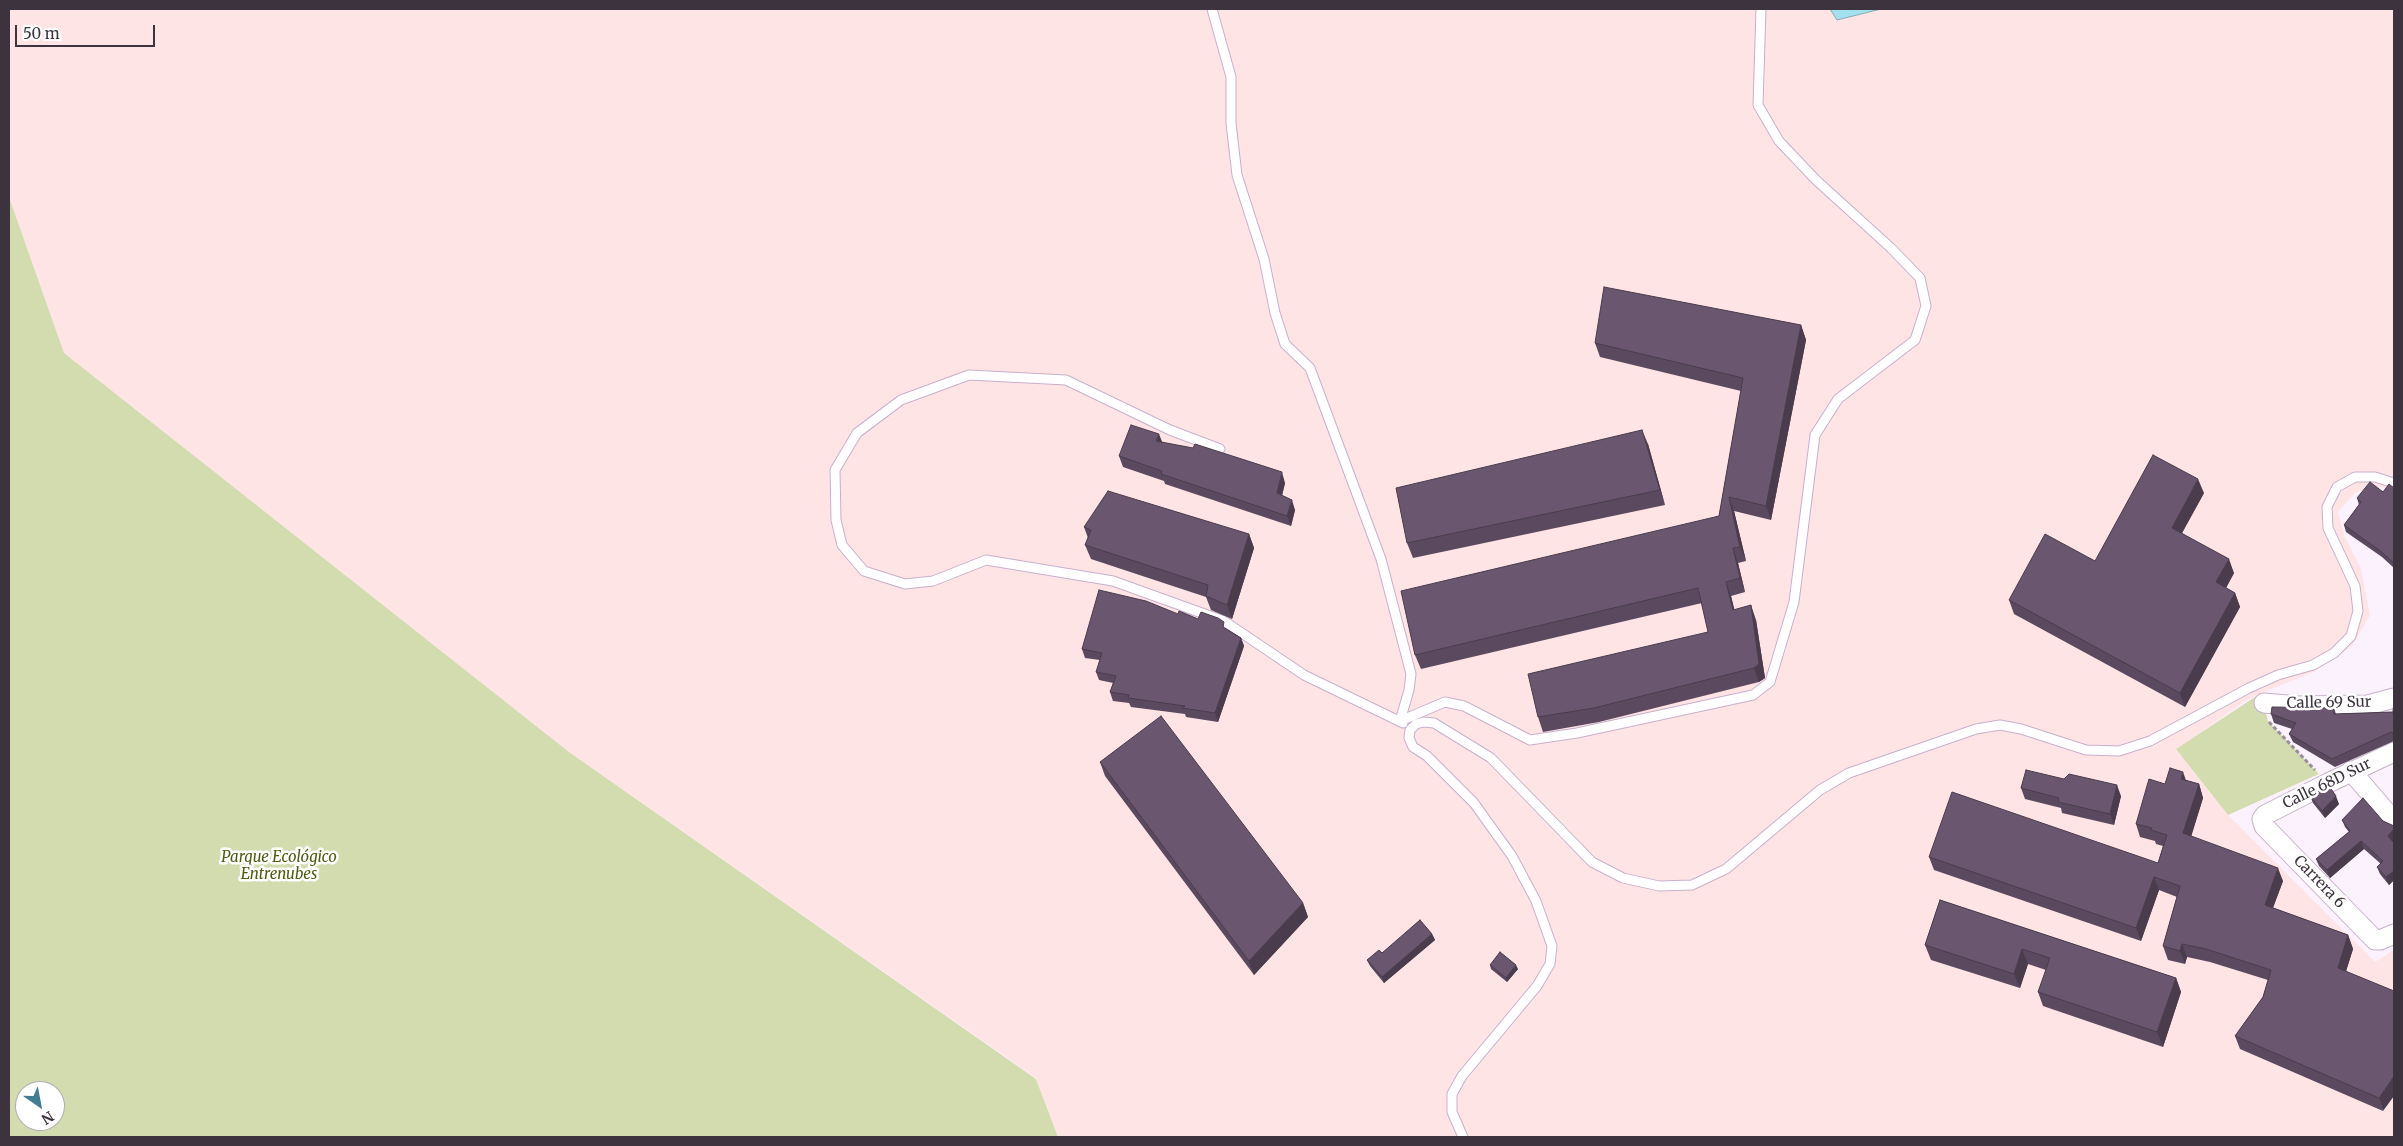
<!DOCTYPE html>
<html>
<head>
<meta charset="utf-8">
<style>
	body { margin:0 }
	#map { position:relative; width:2403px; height:1146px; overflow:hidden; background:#fbf2fd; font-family:Merriweather,serif }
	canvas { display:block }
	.frame { position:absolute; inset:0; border:10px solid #3c333e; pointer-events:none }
	.north { position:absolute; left:15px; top:1081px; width:50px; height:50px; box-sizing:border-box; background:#fff; border:1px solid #b1adb2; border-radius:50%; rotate:147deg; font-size:14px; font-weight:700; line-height:20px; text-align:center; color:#3c333e }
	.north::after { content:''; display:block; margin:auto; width:18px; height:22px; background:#407c93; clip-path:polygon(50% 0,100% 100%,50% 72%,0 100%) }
	.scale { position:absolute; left:15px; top:25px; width:140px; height:22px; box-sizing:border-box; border:2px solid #3c333e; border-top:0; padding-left:6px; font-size:15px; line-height:18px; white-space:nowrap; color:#3c333e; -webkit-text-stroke:4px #fff; paint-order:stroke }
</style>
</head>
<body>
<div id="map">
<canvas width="2403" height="1146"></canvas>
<div class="frame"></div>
<div class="north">N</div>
<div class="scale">50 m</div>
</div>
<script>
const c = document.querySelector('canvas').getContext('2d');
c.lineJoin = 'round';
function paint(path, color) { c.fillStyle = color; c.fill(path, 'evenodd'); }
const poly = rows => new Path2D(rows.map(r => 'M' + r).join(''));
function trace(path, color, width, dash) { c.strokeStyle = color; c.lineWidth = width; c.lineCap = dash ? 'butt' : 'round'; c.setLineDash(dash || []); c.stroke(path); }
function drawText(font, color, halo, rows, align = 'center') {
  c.font = font + ' Merriweather,serif'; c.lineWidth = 5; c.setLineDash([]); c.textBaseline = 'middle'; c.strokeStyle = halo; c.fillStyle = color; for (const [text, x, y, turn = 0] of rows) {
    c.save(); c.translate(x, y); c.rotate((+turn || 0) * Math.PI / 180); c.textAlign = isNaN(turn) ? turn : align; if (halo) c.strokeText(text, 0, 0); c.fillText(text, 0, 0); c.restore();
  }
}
paint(poly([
	[9,9,2394,9,2394,490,2379,487,2356,492,2338,512,2344,535,2361,569,2370,615,2352,646,2316,671,2261,693,2244,702,2177,749,2228,815,2375,962,2394,950,2394,1137,1058,1137,1036,1078,569,752,64,353,9,197]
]), '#ffe4e6');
paint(poly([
	[9,197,64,353,569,752,1036,1079,1058,1137,9,1137],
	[25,1091,55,1091,55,1121,25,1121],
	[2261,693,2268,721,2319,774,2228,815,2176,749]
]), '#d2dcaf');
const water = poly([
	[1830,9,1881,9,1837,20,1830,9]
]);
paint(water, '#a2e1ed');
trace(water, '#83adb8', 1);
const service = poly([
	[1212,9,1231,77,1231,123,1237,175,1264,259,1275,313,1285,344,1310,368,1381,559,1411,674,1409,690,1400,721],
	[1220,449,1170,430,1066,380,969,375,901,400,857,433,835,470,836,520,842,545,864,571,905,584,933,581,986,560,1113,581,1224,621,1304,675,1403,723],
	[1400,721,1445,702,1464,706,1530,740,1577,733,1753,695,1770,682,1794,602,1815,435,1838,399,1915,340,1926,306,1920,278,1891,248,1816,180,1779,141,1758,105,1761,9],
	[1463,1137,1452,1112,1452,1094,1462,1076,1537,986,1550,964,1552,946,1536,901,1512,856,1474,803,1427,756,1413,747,1409,738,1410,730,1416,724,1424,722,1434,723,1491,758,1592,862,1623,878,1659,886,1692,885,1726,869,1820,790,1849,773,1976,729,2000,725,2021,729,2086,750,2119,751,2150,741,2249,688,2278,675,2313,665,2334,653,2351,636,2358,611,2355,586,2328,528,2327,507,2337,487,2355,477,2375,477,2394,483]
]);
const minor = poly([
	[2264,703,2299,706,2368,705,2394,698],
	[2394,752,2328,783,2265,815,2262,819,2264,826,2375,940,2380,940,2394,934],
	[2351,771,2394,821]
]);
trace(service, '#c7b0cb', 11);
trace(minor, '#c7b0cb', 21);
trace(poly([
	[2269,722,2315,770]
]), '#988f9a', 3, [4, 2.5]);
trace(service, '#fff', 9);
trace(minor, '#fff', 19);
paint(poly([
	[1801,325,1806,340,1771,520,1734,511,1746,561,1738,563,1745,592,1731,596,1734,609,1756,620,1765,678,1759,682,1599,722,1543,732,1538,717,1708,632,1702,603,1421,669,1415,655,1719,516,1741,391,1600,357,1595,343],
	[1162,442,1285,483,1282,496,1295,510,1291,526,1165,484,1164,481,1123,467,1119,456],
	[1648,444,1665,505,1413,558,1407,543],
	[2394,488,2394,568,2382,557,2346,532,2344,525,2359,505,2357,498,2383,492],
	[2204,493,2182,533,2234,573,2226,588,2235,593,2240,607,2185,707,2014,614,2009,600,2095,561],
	[1084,527,1249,534,1254,548,1232,619,1211,610,1206,597,1091,559,1085,545,1088,538],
	[1178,614,1198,619,1227,629,1241,638,1244,646,1218,722,1186,717,1185,714,1131,707,1129,703,1113,701,1110,692,1113,683,1099,680,1096,672,1100,660,1085,658,1082,649],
	[2394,700,2394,741,2335,767,2293,742,2289,734,2292,729,2274,723,2271,714,2334,708,2336,714,2393,712],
	[1100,762,1303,903,1308,917,1254,975,1105,776],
	[2186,780,2199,784,2203,798,2191,836,2283,881,2273,908,2348,935,2353,949,2346,971,2383,1111,2240,1049,2235,1036,2263,997,2268,980,2210,962,2187,957,2185,964,2168,960,2163,946,2177,897,2159,890,2141,941,1934,870,1929,857,2158,863,2163,846,2156,844,2155,841,2140,837,2136,824,2165,784],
	[2021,788,2121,796,2114,825,2062,813,2061,808,2025,799],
	[2310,796,2339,804,2325,818,2313,803],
	[2342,820,2383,821,2394,826,2394,840,2393,841,2394,843,2394,880,2389,885,2380,874,2377,867,2381,864,2364,849,2330,878,2319,866,2316,859,2349,832,2345,827],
	[1940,900,2176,978,2181,992,2163,1047,2043,1006,2038,992,2046,970,2028,964,2020,988,1931,960,1925,945],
	[1432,934,1435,940,1384,983,1370,966,1367,960,1382,953],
	[1490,965,1518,969,1507,982,1491,969]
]), '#5b4a5f');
paint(poly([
	[1801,325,1806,340,1771,520,1766,506],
	[1642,430,1648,444,1665,505,1660,490],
	[1159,434,1163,444,1156,441],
	[1282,472,1285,483,1280,503,1277,493],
	[2198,479,2204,493,2177,542,2172,528],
	[1729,497,1734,511,1746,561,1740,547],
	[1292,500,1295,510,1291,526,1287,516],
	[1249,534,1254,548,1232,619,1227,605],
	[1733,548,1738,563,1745,592,1740,578],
	[2229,559,2234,573,2221,597,2216,582],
	[1726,582,1731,596,1738,624,1733,610],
	[2235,593,2240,607,2185,707,2180,693],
	[1751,605,1756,620,1765,678,1759,682,1754,668],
	[1241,638,1244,646,1218,722,1215,713],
	[2183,772,2188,786,2181,779],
	[2199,784,2203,798,2188,847,2183,833],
	[2117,785,2121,796,2114,825,2110,814],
	[2336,796,2339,804,2325,818,2322,811],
	[2394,829,2394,840,2391,843,2388,836],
	[2361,841,2364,849,2330,878,2327,870],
	[2278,868,2283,881,2269,918,2265,905],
	[2394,871,2394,880,2389,885,2386,877],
	[2154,877,2159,890,2141,941,2136,928],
	[1303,903,1308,917,1254,975,1249,961],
	[1432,934,1435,940,1384,983,1382,977],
	[2348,935,2353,949,2343,981,2338,968],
	[2182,944,2187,957,2185,964,2180,951],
	[2022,949,2028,964,2020,988,2014,974],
	[1516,965,1518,969,1507,982,1506,978],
	[2176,978,2181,992,2163,1047,2157,1032],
	[2394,1076,2394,1096,2383,1111,2379,1098]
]), '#4a3c4d');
const building = poly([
	[1604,287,1801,325,1766,506,1729,497,1740,547,1733,548,1740,578,1726,582,1733,610,1751,605,1759,664,1754,668,1594,708,1538,717,1528,674,1708,632,1698,588,1415,655,1401,591,1719,516,1743,378,1595,343,1604,287],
	[1131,425,1159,434,1156,441,1193,448,1195,444,1282,472,1277,493,1292,500,1287,516,1161,474,1162,471,1119,456,1131,425],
	[1642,430,1660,490,1407,543,1396,488,1642,430],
	[2153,455,2198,479,2172,528,2229,559,2216,582,2235,593,2180,693,2009,600,2045,534,2095,561,2153,455],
	[2370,482,2383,492,2389,484,2394,488,2394,563,2379,550,2344,525,2361,502,2357,498,2370,482],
	[1108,491,1249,534,1227,605,1206,596,1208,585,1085,545,1091,530,1084,527,1108,491],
	[1099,590,1146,601,1178,614,1179,611,1198,619,1201,612,1218,618,1224,622,1223,627,1241,638,1215,713,1182,708,1185,706,1128,698,1129,695,1110,692,1116,676,1096,672,1102,653,1082,649,1099,590],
	[2394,700,2394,733,2391,732,2332,759,2289,734,2296,723,2271,714,2272,707,2334,708,2334,714,2393,712,2394,700],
	[1161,716,1303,903,1249,961,1100,762,1161,716],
	[2170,768,2183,772,2181,779,2199,784,2183,833,2278,868,2265,905,2348,935,2338,968,2394,991,2394,1076,2379,1098,2235,1036,2263,997,2271,970,2206,949,2182,944,2180,951,2163,946,2180,886,2154,877,2136,928,1929,857,1952,792,2158,863,2167,835,2151,830,2152,828,2136,824,2149,779,2165,784,2170,768],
	[2026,770,2064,779,2069,774,2117,785,2110,814,2058,802,2059,798,2021,788,2026,770],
	[2329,786,2336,796,2322,811,2310,796,2329,786],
	[2363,798,2383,821,2394,826,2394,829,2388,836,2394,843,2394,871,2386,877,2377,867,2383,861,2361,841,2327,870,2316,859,2350,831,2342,820,2363,798],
	[1940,900,2176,978,2157,1032,2038,992,2050,958,2022,949,2014,974,1925,945,1940,900],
	[1420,920,1432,934,1382,977,1367,960,1379,950,1382,953,1420,920],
	[1500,952,1516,965,1506,978,1490,965,1500,952]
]);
paint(building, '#6a566e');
trace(building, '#4a3c4d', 1);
drawText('15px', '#3c333e', '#fff', [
	["Calle 69 Sur",2329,703,-1],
	["Calle 68D Sur",2327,784,-26],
	["Carrera 6",2319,882,46]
]);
drawText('italic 15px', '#515b10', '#fff', [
	["Parque Ecológico",279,858],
	["Entrenubes",279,875]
]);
</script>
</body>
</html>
